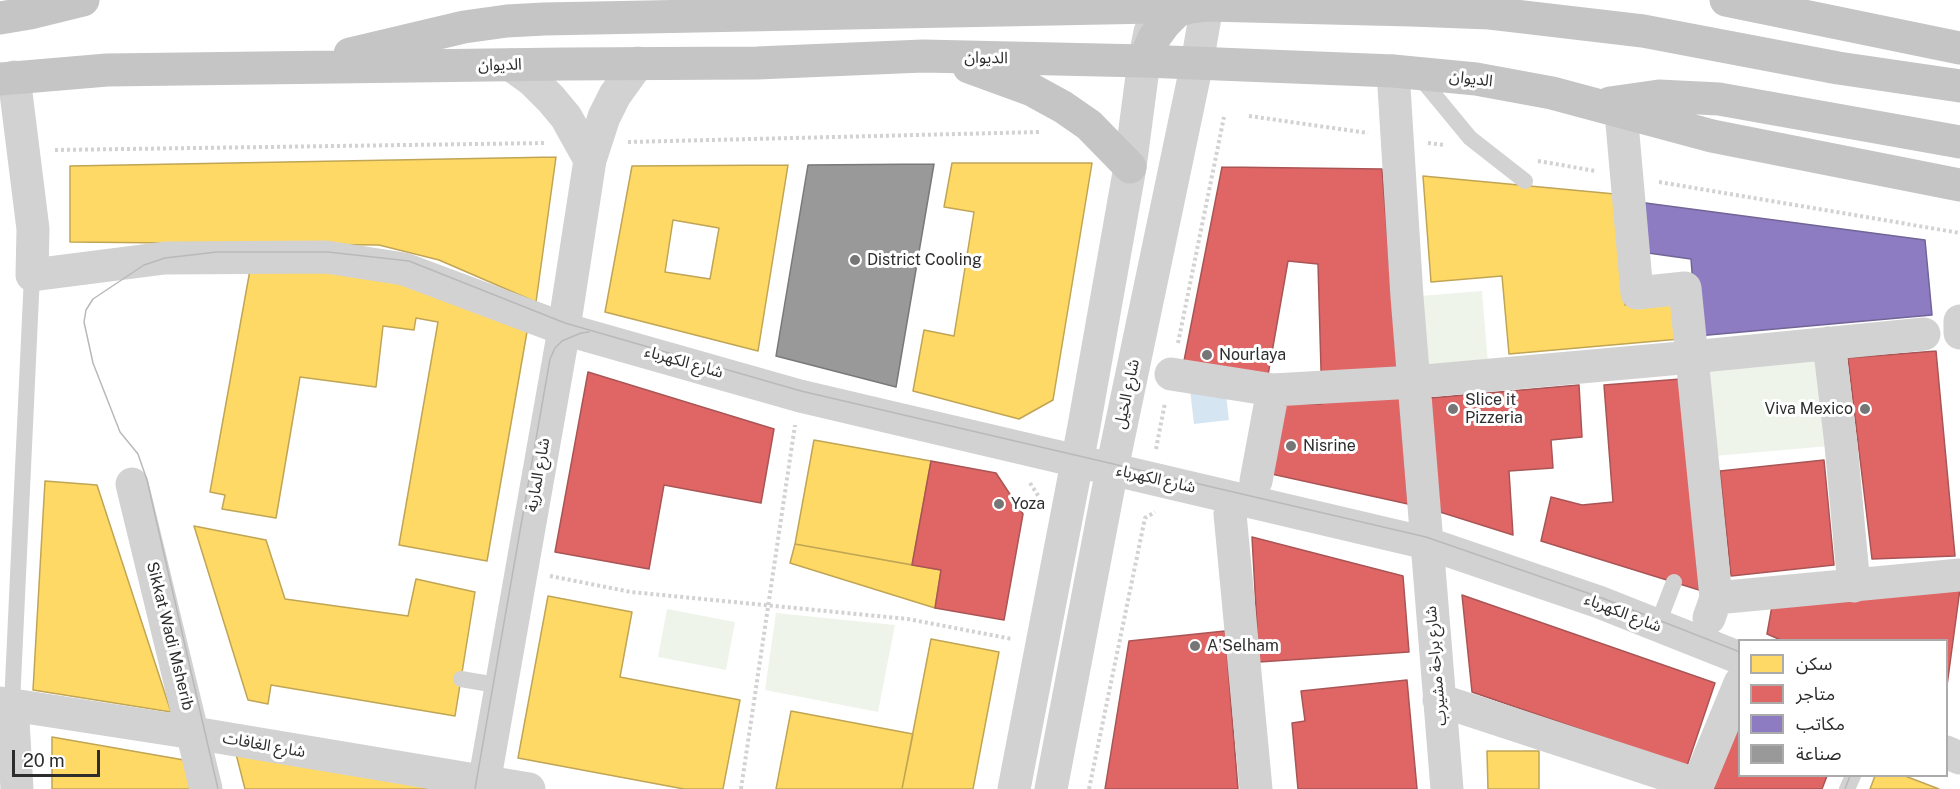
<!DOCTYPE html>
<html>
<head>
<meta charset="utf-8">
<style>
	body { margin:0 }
	#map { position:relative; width:1960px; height:789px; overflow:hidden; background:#fff; font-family:"Public Sans","Noto Sans Arabic",sans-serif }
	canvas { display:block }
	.legend { position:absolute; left:1738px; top:639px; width:210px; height:138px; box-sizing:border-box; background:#fff; border:2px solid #ababab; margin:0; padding:8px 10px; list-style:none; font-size:18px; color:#2d2d2d }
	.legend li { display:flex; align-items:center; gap:12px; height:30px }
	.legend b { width:30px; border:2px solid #ababab }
	.scale { position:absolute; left:12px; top:750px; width:88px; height:27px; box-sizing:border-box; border:3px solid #2d2d2d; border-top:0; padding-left:8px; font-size:18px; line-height:21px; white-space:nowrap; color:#2d2d2d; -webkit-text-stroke:4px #fff; paint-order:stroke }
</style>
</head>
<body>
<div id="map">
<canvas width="1960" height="789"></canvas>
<ul class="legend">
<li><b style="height:16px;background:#ffd966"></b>سكن</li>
<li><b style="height:16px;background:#e06666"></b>متاجر</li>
<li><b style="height:16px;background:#8e7cc3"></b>مكاتب</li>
<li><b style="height:16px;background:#999"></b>صناعة</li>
</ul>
<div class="scale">20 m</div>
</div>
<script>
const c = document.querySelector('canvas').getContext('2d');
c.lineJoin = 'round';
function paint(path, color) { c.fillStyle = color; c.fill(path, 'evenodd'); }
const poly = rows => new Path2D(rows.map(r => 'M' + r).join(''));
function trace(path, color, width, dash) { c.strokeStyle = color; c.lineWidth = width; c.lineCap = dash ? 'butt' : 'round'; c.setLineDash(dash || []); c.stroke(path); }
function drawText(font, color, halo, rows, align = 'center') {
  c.font = font + ' "Public Sans","Noto Sans Arabic",sans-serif'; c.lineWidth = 6; c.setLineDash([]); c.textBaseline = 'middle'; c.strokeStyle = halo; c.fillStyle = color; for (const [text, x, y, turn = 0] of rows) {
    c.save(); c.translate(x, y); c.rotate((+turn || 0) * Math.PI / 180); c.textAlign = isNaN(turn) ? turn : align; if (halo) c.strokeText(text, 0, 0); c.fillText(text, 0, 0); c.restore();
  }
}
paint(poly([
	[1482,291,1489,375,1414,382,1407,297],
	[1829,343,1841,445,1703,457,1692,357],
	[667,609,735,622,726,670,658,657],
	[776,613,895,625,878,712,765,690]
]), '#eff4eb');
paint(poly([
	[1225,386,1229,420,1194,424,1190,390]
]), '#d6e5f2');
const homes = poly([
	[556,157,536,302,439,260,379,245,70,242,70,166,556,157],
	[952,163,1092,163,1053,400,1019,419,913,391,924,330,954,336,974,212,944,207,952,163],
	[788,165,758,351,605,312,632,166,788,165],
	[673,220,719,228,710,279,665,272,673,220],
	[1423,176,1615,194,1625,305,1677,301,1680,339,1509,354,1502,276,1431,282,1423,176],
	[325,268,439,292,528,326,487,561,399,545,438,322,416,318,414,330,383,326,376,387,300,377,276,518,222,509,225,495,210,492,250,270,325,268],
	[814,440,931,461,912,565,795,544,814,440],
	[45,481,97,485,171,712,33,690,45,481],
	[194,526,266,540,285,599,408,616,416,579,475,592,455,716,271,685,268,704,248,700,194,526],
	[795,544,941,570,935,608,790,563,795,544],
	[548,596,632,612,620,677,740,700,723,789,684,789,518,758,548,596],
	[931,639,999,652,973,789,902,789,931,639],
	[791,711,913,734,902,789,776,789,791,711],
	[52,737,184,760,190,789,52,789,52,737],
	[1487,751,1539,751,1539,789,1488,789,1487,751],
	[236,754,444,789,245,789,236,754],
	[1875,776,1905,776,1939,789,1870,789,1875,776]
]);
paint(homes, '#ffd966');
trace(homes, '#c0a555', 1.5);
const shops = poly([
	[1222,167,1382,169,1408,504,1267,473,1278,404,1322,404,1318,264,1288,261,1268,375,1183,366,1222,167],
	[1936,351,1955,556,1872,559,1848,358,1936,351],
	[588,372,774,429,761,503,664,485,649,569,555,552,588,372],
	[1681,379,1699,590,1541,541,1551,497,1582,505,1613,502,1604,385,1681,379],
	[1579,385,1582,437,1551,440,1553,468,1509,471,1513,535,1440,512,1430,398,1579,385],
	[1824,460,1834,565,1731,576,1720,471,1824,460],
	[931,461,996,473,1023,514,1004,620,935,608,941,570,912,565,931,461],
	[1252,537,1403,576,1409,652,1259,662,1252,537],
	[1960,589,1946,693,1946,640,1781,640,1767,634,1772,606,1960,589],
	[1462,595,1715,683,1687,766,1472,692,1462,595],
	[1225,631,1238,789,1105,789,1129,641,1225,631],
	[1407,680,1417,789,1298,789,1292,723,1305,721,1301,691,1407,680],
	[1740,711,1740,776,1827,776,1822,789,1710,789,1740,711]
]);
paint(shops, '#e06666');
trace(shops, '#a55', 1.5);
const offices = poly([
	[1638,202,1925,240,1932,315,1697,336,1691,259,1641,252,1638,202]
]);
paint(offices, '#8e7cc3');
trace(offices, '#716496', 1.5);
const industry = poly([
	[934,164,896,387,776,356,808,165,934,164]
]);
paint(industry, '#999');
trace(industry, '#797979', 1.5);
trace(poly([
	[1249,116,1368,133],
	[628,142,1040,132],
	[1428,143,1445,145],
	[55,150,546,143],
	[1538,161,1596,171],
	[1659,182,1960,233],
	[1178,343,1224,117],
	[1156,449,1165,403],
	[1030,483,1039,497],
	[550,576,631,592,908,619,1012,639],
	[741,789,795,425],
	[1089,789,1145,518,1155,512]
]), '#d2d2d2', 4, [3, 3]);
trace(poly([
	[1418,75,1470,138,1525,181],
	[1657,626,1674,582],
	[461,679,502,686],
	[12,704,32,275],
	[1847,789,1853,776]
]), '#d2d2d2', 16);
trace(poly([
	[511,65,532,80,551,99,566,117,590,160],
	[1393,71,1407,297,1447,789],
	[14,77,33,229,32,275,165,258,326,257,404,269,564,329,800,396,1426,543,1599,602,1740,658],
	[1621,112,1637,293,1685,288,1716,598,1709,618],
	[1960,321,1960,333],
	[1829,343,1841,445,1854,586],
	[1171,374,1273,390,1414,382,1692,357,1924,334],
	[1256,481,1273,390],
	[132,484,206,789],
	[1230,514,1256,789],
	[1716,598,1960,575],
	[1439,700,1698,785],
	[0,703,194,733,529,789],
	[12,704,17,789],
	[1946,752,1960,758],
	[483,789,562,341,590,160,604,117,615,95,638,63],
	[1014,789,1084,426,1130,167,1144,61,1150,32],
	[1051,789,1113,464,1197,63,1208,0],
	[1696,789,1740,683]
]), '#d2d2d2', 33);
trace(poly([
	[1726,0,1960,48],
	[0,18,30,13,83,0],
	[350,54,464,27,507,21,544,19,1155,7,1173,5,1183,0],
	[1144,61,1154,38,1165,23,1177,11,1190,7,1207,5,1411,10,1490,13,1643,31,1838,68,1960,86],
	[969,67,1032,90,1063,107,1089,125,1130,167],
	[0,79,107,70,565,64,757,63,923,56,1144,61,1393,71,1476,79,1552,93,1712,136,1960,185],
	[1610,103,1659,96,1719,99,1960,142]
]), '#c5c5c5', 33);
trace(poly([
	[218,789,147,480,138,454,120,432,93,363,84,322,86,310,93,299,144,265,165,258,217,252,328,252,409,261,565,323,801,391,1426,537,1602,598,1740,652],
	[475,789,550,359,555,348,562,341,581,333,589,332],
	[1845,789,1850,776]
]), '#b9b9b9', 1.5);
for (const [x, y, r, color] of [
	[855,260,6,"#767676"],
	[1207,355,6,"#767676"],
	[1453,409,6,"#767676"],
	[1865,409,6,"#767676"],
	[1291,446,6,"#767676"],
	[999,504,6,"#767676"],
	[1195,646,6,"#767676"]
]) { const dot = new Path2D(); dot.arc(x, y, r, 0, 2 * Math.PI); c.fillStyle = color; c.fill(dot); trace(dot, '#fff', 2); }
drawText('16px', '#2d2d2d', '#fff', [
	["الديوان",986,58,1],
	["الديوان",500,65,-1],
	["الديوان",1471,79,7],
	["شارع الكهرباء",684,362,16],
	["شارع الخيل",1127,394,-78],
	["شارع المارية",538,475,-80],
	["شارع الكهرباء",1156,479,13],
	["شارع الكهرباء",1623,613,21],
	["Sikkat Wadi Msherib",170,636,76],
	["شارع براحة مشيرب",1436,666,-95],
	["شارع الغافات",264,745,10]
]);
drawText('16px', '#2d2d2d', '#fff', [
	["District Cooling",867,260],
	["Nourlaya",1219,355],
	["Slice it",1465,400],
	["Pizzeria",1465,418],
	["Viva Mexico",1853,409,"right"],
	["Nisrine",1303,446],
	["Yoza",1011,504],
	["A'Selham",1207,646]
], 'left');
</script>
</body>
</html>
